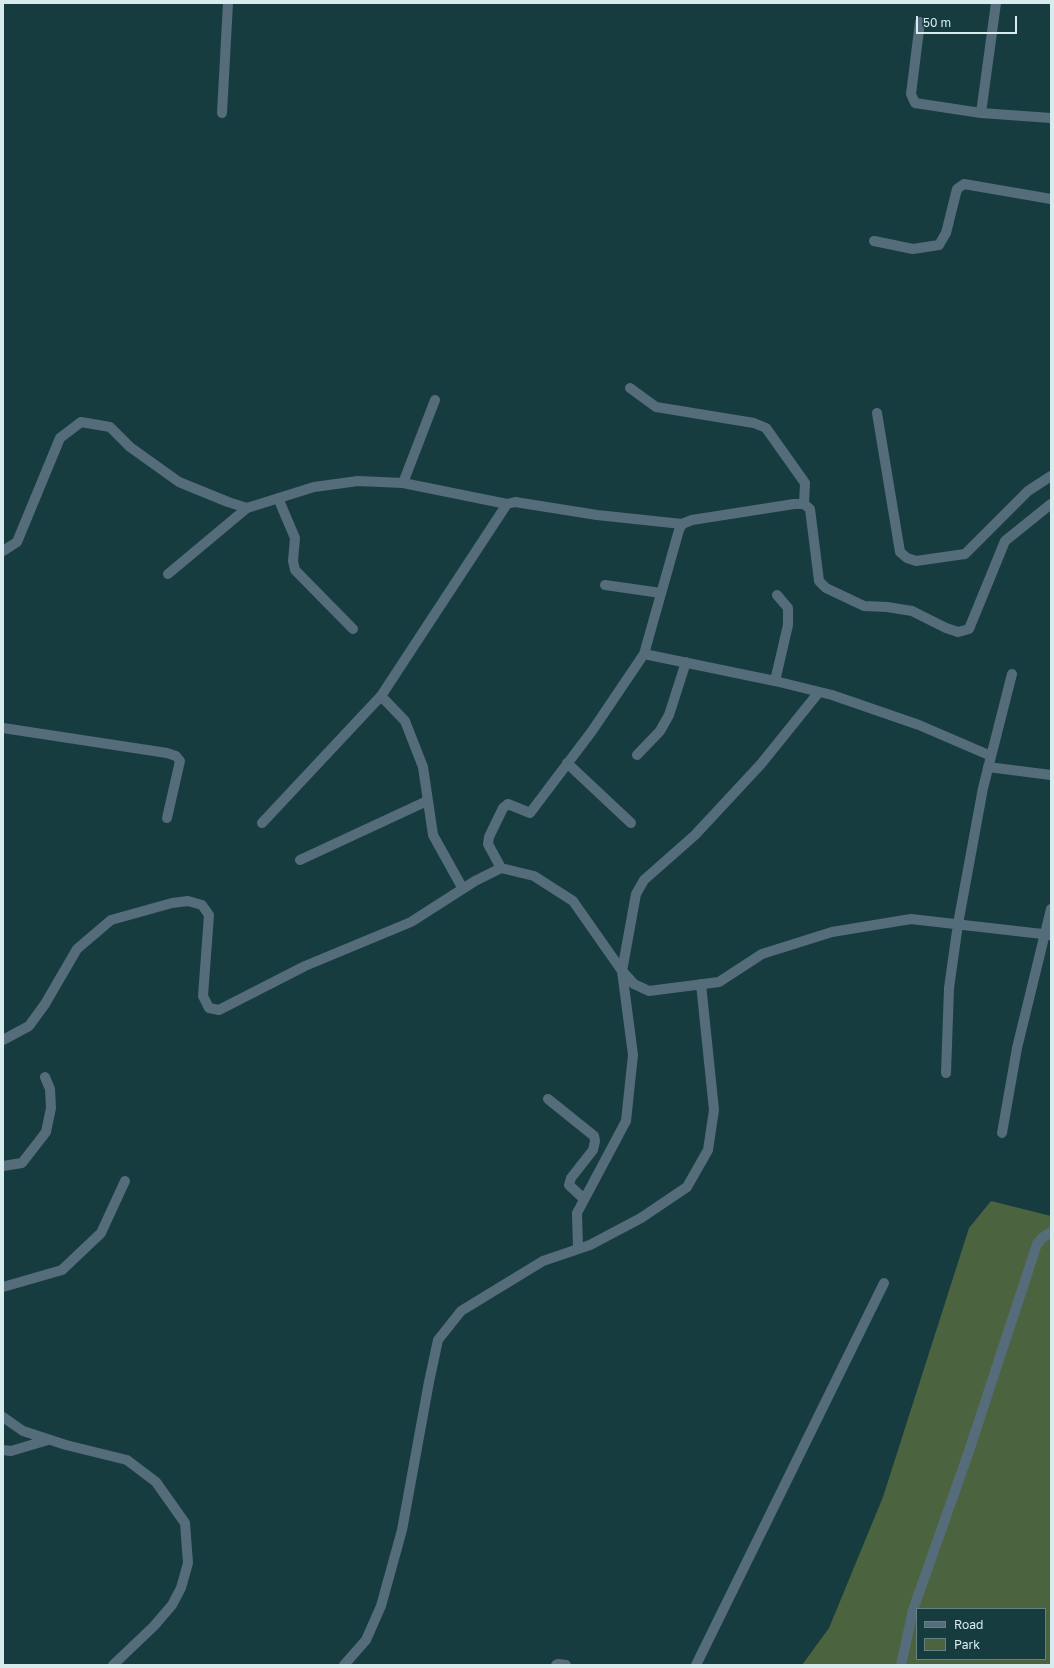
<!DOCTYPE html>
<html>
<head>
<meta charset="utf-8">
<style>
	body { margin:0 }
	#map { position:relative; width:1054px; height:1668px; overflow:hidden; background:#173c40; font-family:"Golos Text",sans-serif }
	canvas { display:block }
	.frame { position:absolute; inset:0; border:4px solid #d8ecee; pointer-events:none }
	.legend { position:absolute; left:916px; top:1608px; width:130px; height:52px; box-sizing:border-box; background:#173c40; border:1px solid #648286; margin:0; padding:5px 7px; list-style:none; font-size:12px; color:#d8ecee }
	.legend li { display:flex; align-items:center; gap:8px; height:20px }
	.legend b { width:20px; border:1px solid #648286 }
	.scale { position:absolute; left:916px; top:16px; width:101px; height:18px; box-sizing:border-box; border:2px solid #d8ecee; border-top:0; padding-left:5px; font-size:12px; line-height:14px; white-space:nowrap; color:#d8ecee; -webkit-text-stroke:3px #173c40; paint-order:stroke }
</style>
</head>
<body>
<div id="map">
<canvas width="1054" height="1668"></canvas>
<div class="frame"></div>
<ul class="legend">
<li><b style="height:5px;background:#556c7b"></b>Road</li>
<li><b style="height:11px;background:#4b643f"></b>Park</li>
</ul>
<div class="scale">50 m</div>
</div>
<script>
const c = document.querySelector('canvas').getContext('2d');
c.lineJoin = 'round';
function paint(path, color) { c.fillStyle = color; c.fill(path, 'evenodd'); }
const poly = rows => new Path2D(rows.map(r => 'M' + r).join(''));
function trace(path, color, width, dash) { c.strokeStyle = color; c.lineWidth = width; c.lineCap = dash ? 'butt' : 'round'; c.setLineDash(dash || []); c.stroke(path); }
paint(poly([
	[991,1201,1051,1216,1051,1665,802,1665,829,1628,883,1497,969,1228],
	[917,1609,1045,1609,1045,1659,917,1659]
]), '#4b643f');
trace(poly([
	[920,22,911,94,915,103,981,113,1051,118],
	[222,113,228,3],
	[981,113,996,3],
	[874,241,913,249,939,245,946,233,957,189,964,184,1051,199],
	[630,388,656,407,754,423,766,428,805,483,804,504],
	[877,413,900,552,907,558,916,561,965,554,1028,491,1051,476],
	[403,483,435,400],
	[278,498,295,538,293,561,295,570,353,629],
	[3,551,17,542,60,438,81,422,110,427,130,447,179,482,228,502,247,508,314,487,358,481,403,483,507,504],
	[168,574,247,508],
	[605,585,661,593],
	[644,654,775,681,832,695,919,725,991,756],
	[775,681,788,625,788,608,777,595],
	[381,696,507,504,515,502,597,515,682,524],
	[3,728,167,753,176,756,180,761,167,818],
	[637,755,660,731,669,715,686,662],
	[567,763,631,823],
	[988,767,1051,775],
	[262,823,381,696,405,721,423,767,433,835,463,889],
	[300,860,427,801],
	[501,868,488,844,489,837,503,808,508,804,530,813,592,731,644,654,679,530,682,524,692,520,794,504,804,504,810,509,819,581,826,588,864,606,887,607,912,611,946,628,958,632,969,629,1005,541,1051,504],
	[3,1040,29,1026,45,1004,77,949,111,920,172,903,188,901,202,905,209,915,203,996,209,1008,219,1010,305,966,411,922,475,881,501,868,534,876,573,901,622,971,634,984,649,991,719,982,762,954,832,932,911,919,1051,935],
	[946,1073,949,988,958,924,983,788,1012,674],
	[548,1099,594,1136,595,1141,593,1150,571,1178,569,1185,584,1199],
	[1002,1133,1017,1048,1051,909],
	[3,1166,22,1163,46,1132,51,1108,50,1089,45,1077],
	[578,1249,577,1213,626,1121,633,1055,622,971,636,894,644,880,695,835,761,764,819,692],
	[3,1287,62,1270,101,1233,125,1181],
	[3,1417,23,1431,66,1445,127,1460,156,1482,185,1523,188,1563,181,1588,172,1605,154,1626,113,1665],
	[3,1450,11,1451,48,1440],
	[344,1665,366,1640,381,1606,402,1530,429,1382,438,1340,461,1311,543,1261,590,1245,641,1218,687,1187,708,1150,714,1110,701,984],
	[556,1665,558,1664,566,1665],
	[696,1665,884,1283],
	[901,1665,913,1610,968,1454,1037,1244,1042,1238,1051,1232]
]), '#556c7b', 10);
</script>
</body>
</html>
